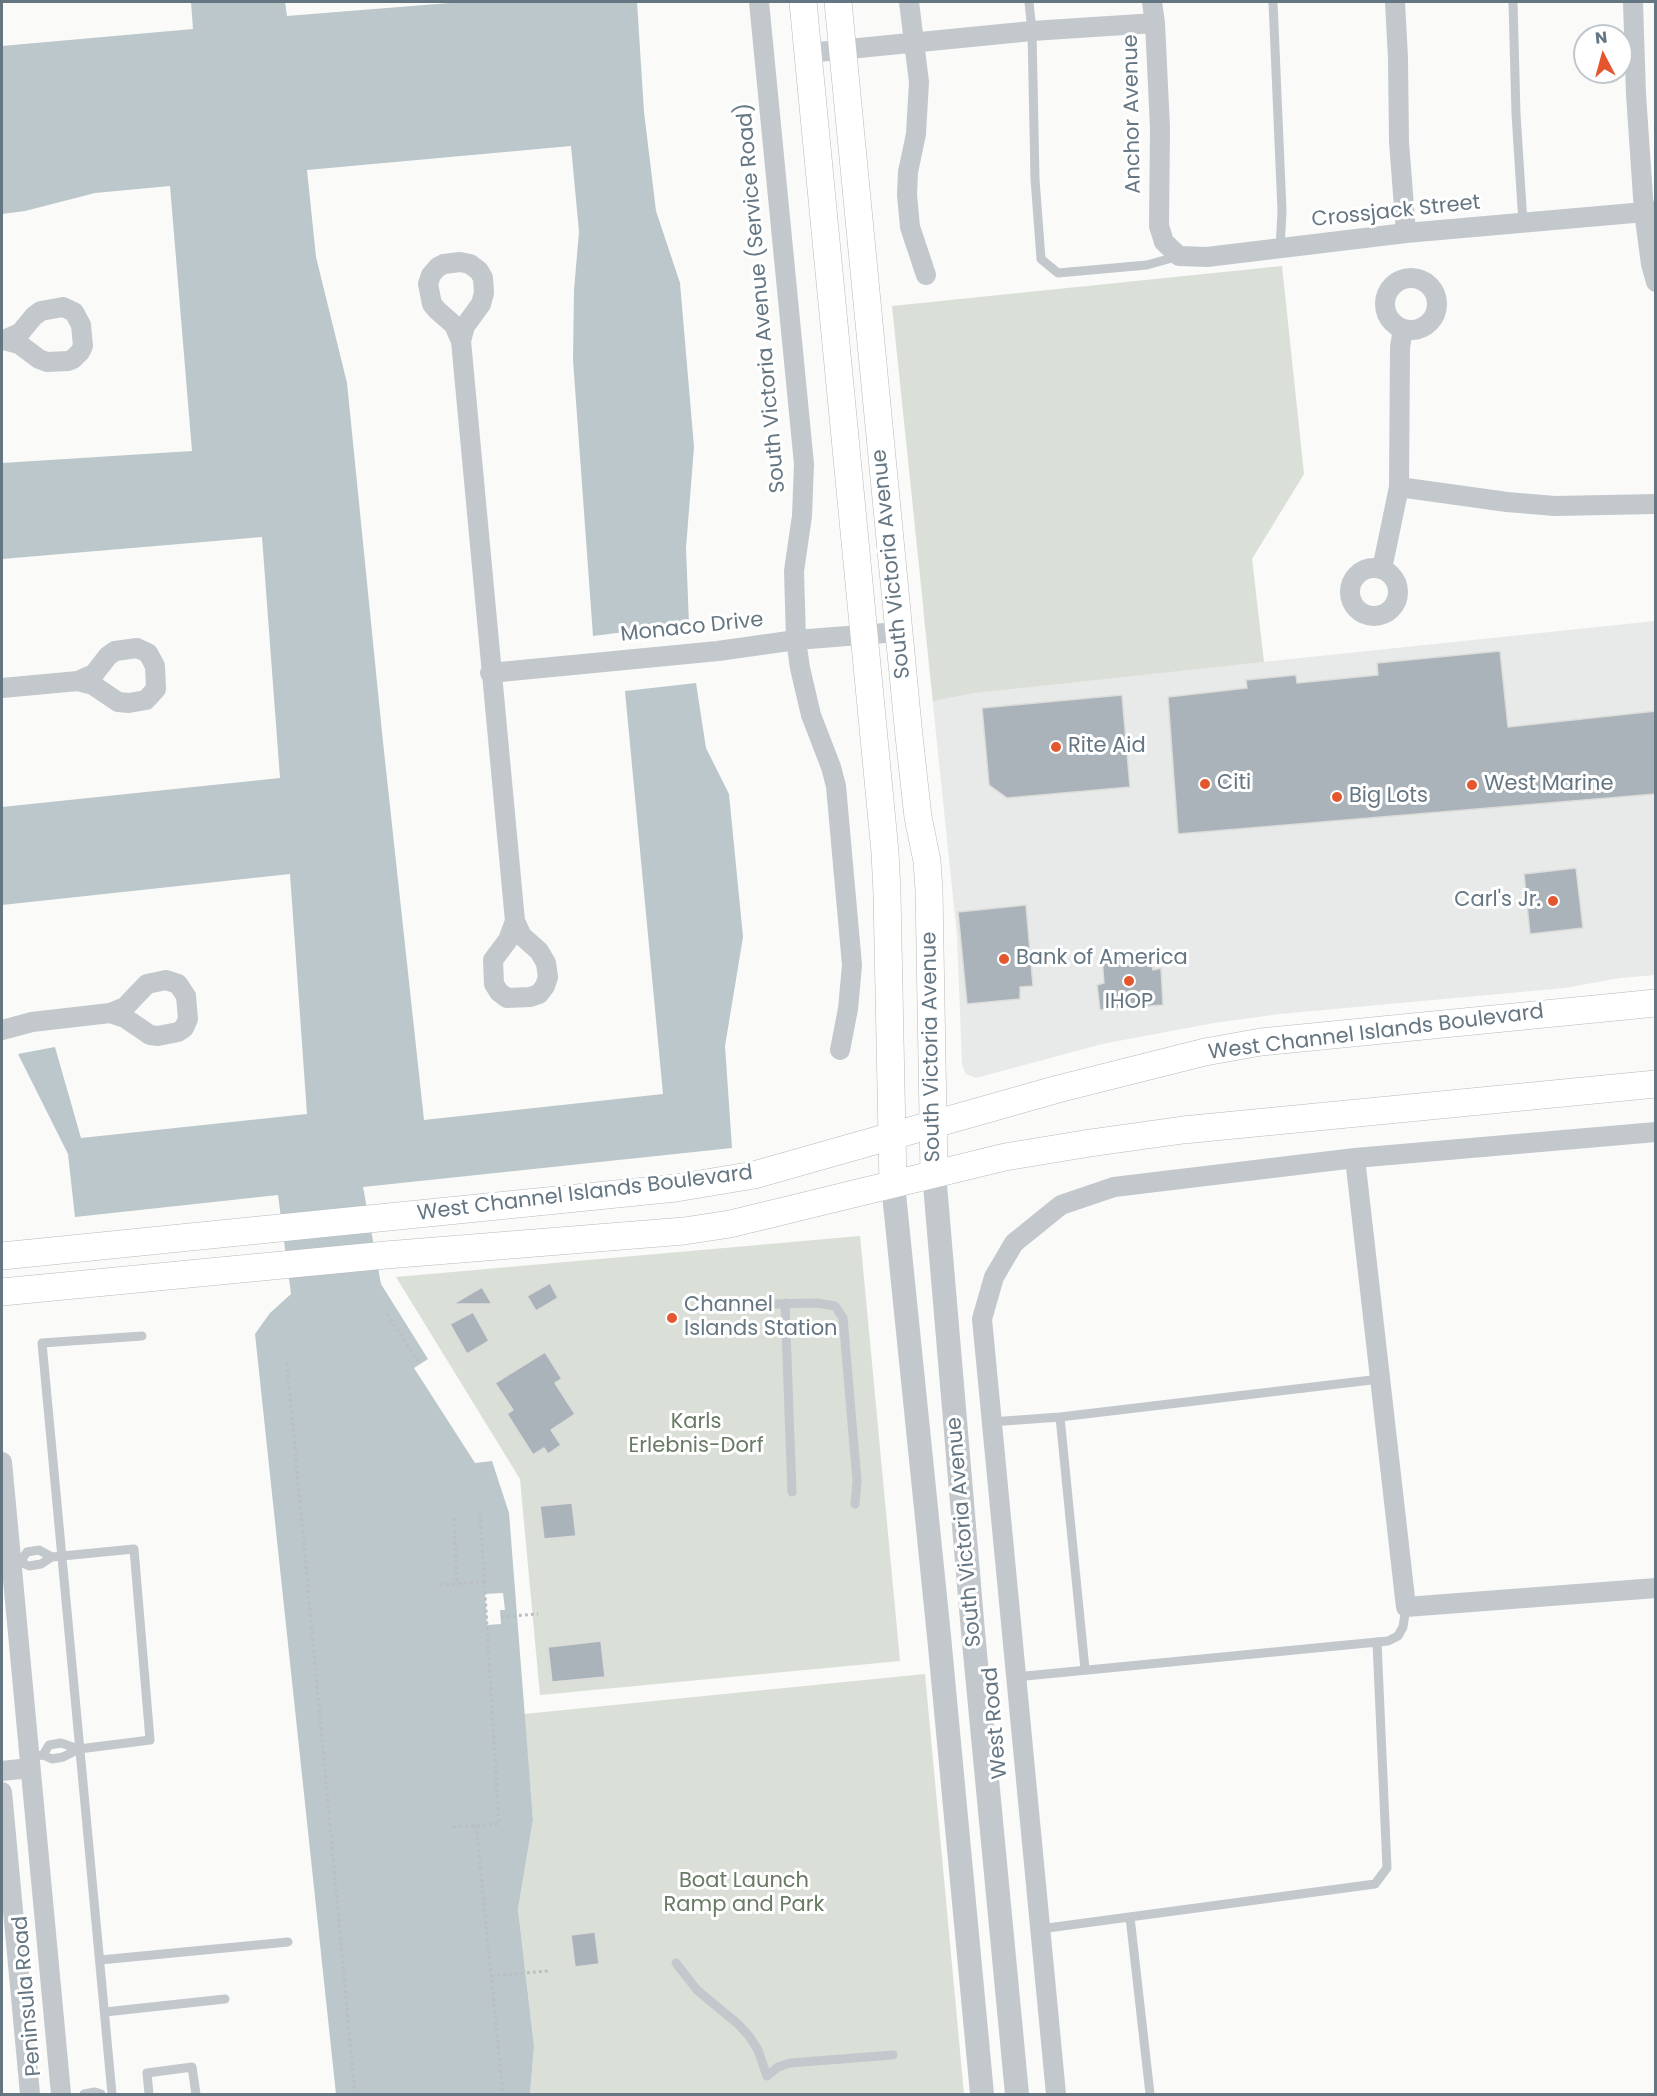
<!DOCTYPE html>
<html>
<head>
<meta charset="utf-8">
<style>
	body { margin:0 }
	#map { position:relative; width:1657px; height:2096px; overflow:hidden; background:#fafaf8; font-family:Poppins,sans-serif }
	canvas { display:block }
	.frame { position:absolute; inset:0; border:3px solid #657683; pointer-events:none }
	.north { position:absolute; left:1573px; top:24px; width:60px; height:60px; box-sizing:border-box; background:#fff; border:2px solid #c1c8cd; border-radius:50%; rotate:354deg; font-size:16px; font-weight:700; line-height:24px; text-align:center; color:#657683 }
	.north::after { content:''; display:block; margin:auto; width:21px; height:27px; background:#e4572e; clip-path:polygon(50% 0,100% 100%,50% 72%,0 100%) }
</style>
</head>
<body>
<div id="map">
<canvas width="1657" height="2096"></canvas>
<div class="frame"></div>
<div class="north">N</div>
</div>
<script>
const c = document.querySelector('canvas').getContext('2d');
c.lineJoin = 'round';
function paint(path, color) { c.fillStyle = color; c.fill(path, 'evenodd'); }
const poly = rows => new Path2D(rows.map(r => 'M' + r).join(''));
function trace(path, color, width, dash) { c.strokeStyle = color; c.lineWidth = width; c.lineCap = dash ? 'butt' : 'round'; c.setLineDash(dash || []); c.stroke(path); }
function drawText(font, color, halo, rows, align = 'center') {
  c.font = font + ' Poppins,sans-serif'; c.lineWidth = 6; c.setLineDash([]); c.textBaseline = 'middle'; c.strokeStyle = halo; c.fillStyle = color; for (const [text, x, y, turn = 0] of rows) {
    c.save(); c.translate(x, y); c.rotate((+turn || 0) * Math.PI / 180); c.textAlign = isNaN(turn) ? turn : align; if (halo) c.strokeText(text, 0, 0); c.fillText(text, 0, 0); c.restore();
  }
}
paint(poly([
	[923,608,972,643,994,690,1655,621,1655,975,1620,978,1565,988,1280,1014,1214,1023,1102,1044,976,1078,966,1074,962,1065,957,936]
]), '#e8e9e9');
paint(poly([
	[1282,266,1304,474,1252,559,1264,662,974,693,933,701,892,306],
	[860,1236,900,1661,540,1695,520,1479,396,1277],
	[925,1674,964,2094,530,2094,534,2046,518,1909,533,1820,524,1714]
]), '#dadfd7');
paint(poly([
	[191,2,285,2,287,16,462,2,637,2,644,112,656,211,680,283,694,447,686,548,689,624,593,636,573,360,574,290,579,232,571,146,307,170,316,257,347,383,383,742,424,1120,663,1094,625,691,696,683,706,748,729,794,743,937,725,1046,732,1148,363,1187,381,1284,428,1359,414,1368,475,1463,492,1461,509,1513,533,1820,518,1909,534,2046,530,2094,336,2094,255,1334,270,1313,291,1294,278,1195,75,1217,68,1154,18,1054,55,1047,81,1138,307,1114,290,874,2,905,2,807,280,778,262,537,2,559,2,463,192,451,170,186,95,193,25,211,2,214,2,46,193,29]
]), '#bbc7cb');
paint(poly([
	[503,1593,505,1610,500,1610,501,1624,487,1625,485,1594]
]), '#fafaf8');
const building = poly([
	[1500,651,1508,727,1656,711,1656,794,1178,834,1168,697,1247,688,1246,680,1296,675,1297,683,1378,675,1377,663,1500,651],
	[1122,695,1130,787,1007,798,989,785,982,708,1122,695],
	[1576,868,1583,928,1530,934,1524,874,1576,868],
	[1026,905,1033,986,1020,987,1020,999,967,1004,958,912,1026,905],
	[1150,954,1153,970,1161,968,1163,1005,1100,1010,1097,985,1104,983,1102,958,1150,954],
	[550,1283,558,1298,536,1311,527,1296,550,1283],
	[482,1287,492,1304,453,1304,482,1287],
	[473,1312,489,1341,467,1354,450,1324,473,1312],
	[545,1352,562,1379,555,1383,575,1414,551,1430,561,1445,548,1454,544,1448,533,1455,507,1414,513,1410,495,1383,545,1352],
	[572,1503,576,1536,544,1539,540,1506,572,1503],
	[601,1641,605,1677,552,1682,548,1647,601,1641],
	[595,1932,599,1964,575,1967,571,1935,595,1932]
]);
paint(building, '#aab3b9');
trace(building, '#dcdcda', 1.5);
const secondary = poly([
	[803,2,885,852,887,894,893,1184],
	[838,2,909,736,918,817,927,861,929,890,934,1173],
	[2,1256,676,1188,754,1175,1058,1089,1205,1052,1261,1042,1656,1003],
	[2,1292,386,1255,684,1231,730,1224,1005,1157,1090,1143,1183,1130,1656,1084]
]);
trace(secondary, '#b3babf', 28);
trace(poly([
	[387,1314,420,1364],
	[287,1363,355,2094],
	[454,1518,457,1584],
	[440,1585,484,1582],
	[501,1617,538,1614],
	[476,1825,503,2094],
	[453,1827,499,1824,480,1511],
	[491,1976,548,1971]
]), '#bbbfc2', 3, [3, 3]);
trace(poly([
	[1029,2,1032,31,1035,179,1041,259,1058,273,1147,265,1179,256],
	[1273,2,1282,211,1280,249],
	[1513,2,1516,114,1523,223],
	[785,1303,792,1492],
	[723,1305,817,1303,835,1306,843,1318,857,1481,855,1504],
	[1060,1417,1085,1669],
	[991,1422,1060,1417,1380,1379],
	[52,1557,134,1549,150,1740,79,1749],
	[11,1562,20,1562,29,1566,41,1564,52,1557,39,1550,27,1552,20,1562],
	[1015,1677,1388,1641,1398,1636,1403,1627,1406,1607],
	[29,1757,43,1755,52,1759,63,1757,79,1749,61,1743,49,1745,43,1755],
	[1130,1917,1150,2094],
	[1040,1929,1375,1884,1387,1868,1377,1642],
	[100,1960,288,1942],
	[676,1963,697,1990,738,2024,749,2036,758,2050,767,2076,778,2067,790,2063,893,2055],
	[105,2012,225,1999],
	[84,2094,95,2092,101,2094],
	[112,2094,42,1343,142,1336],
	[149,2094,147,2073,192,2067,196,2094]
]), '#c3c8cc', 9);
trace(poly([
	[759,2,804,464,802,516,794,571,796,640,800,668,811,715,831,767,836,786,852,965,848,1009,840,1050],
	[909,2,919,82,916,134,908,172,907,195,910,227,926,275],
	[1152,2,1155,23,1160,128,1159,226,1164,242,1179,256,1207,257,1406,233,1656,211],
	[1395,2,1398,58,1399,142,1406,233],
	[1633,2,1636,94,1644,212,1651,264,1656,282],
	[808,53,1032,31,1155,23],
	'1385 304a26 26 0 1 1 52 0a26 26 0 1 1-52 0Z',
	[63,307,74,312,81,325,83,346,80,352,73,359,68,361,47,362,39,359,19,344,4,340,20,333,34,316,41,311,63,307],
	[461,341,465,326,481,304,484,293,483,278,479,271,470,264,460,262,444,264,438,267,431,275,428,284,432,304,437,310,454,325,461,341,515,921],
	[1399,487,1507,502,1555,506,1656,504],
	'1350 592a24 24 0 1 1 48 0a24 24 0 1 1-48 0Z',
	[1382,569,1399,487,1400,347,1403,329],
	[137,648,148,653,155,666,156,689,146,700,129,703,118,702,93,685,78,681,94,674,108,656,115,651,137,648],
	[490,673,718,651,796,640,898,632],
	[2,688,78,681],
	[515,921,522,936,539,951,546,963,548,977,545,986,539,994,530,997,507,998,499,992,494,984,493,960,508,940,515,921],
	[166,980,178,984,186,996,188,1019,184,1028,178,1032,158,1036,150,1035,125,1018,110,1013,125,1007,147,984,166,980],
	[2,1030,32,1022,110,1013],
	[1355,1158,1656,1132],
	[2,1462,61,2094],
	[2,1771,30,1768],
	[2,1792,30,2094],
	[1056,2094,982,1319,994,1277,1014,1243,1061,1205,1114,1187,1355,1158,1406,1607,1656,1588]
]), '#c3c8cc', 20);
trace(poly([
	[934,1173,973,1632,1017,2094],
	[893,1184,939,1636,982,2094]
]), '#c3c8cc', 24);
trace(secondary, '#fff', 27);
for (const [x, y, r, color] of [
	[1056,747,6,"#e4572e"],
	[1205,784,6,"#e4572e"],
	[1472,785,6,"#e4572e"],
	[1337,797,6,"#e4572e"],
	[1553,901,6,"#e4572e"],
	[1004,959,6,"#e4572e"],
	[1129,981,6,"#e4572e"],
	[672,1318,6,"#e4572e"]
]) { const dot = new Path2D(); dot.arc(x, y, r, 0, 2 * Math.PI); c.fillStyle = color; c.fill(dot); trace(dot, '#fff', 2); }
drawText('21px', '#657683', '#fff', [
	["Anchor Avenue",1133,114,-91],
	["Crossjack Street",1396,212,-6],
	["South Victoria Avenue (Service Road)",762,298,-95],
	["South Victoria Avenue",892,564,-96],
	["Monaco Drive",692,628,-6],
	["West Channel Islands Boulevard",1376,1033,-7],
	["South Victoria Avenue",932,1047,-91],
	["West Channel Islands Boulevard",585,1194,-7],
	["South Victoria Avenue",965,1532,-95],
	["West Road",996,1723,-95],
	["Peninsula Road",28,1996,-95]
]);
drawText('21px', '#657683', '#fff', [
	["Rite Aid",1068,747],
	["Citi",1217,784],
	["West Marine",1484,785],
	["Big Lots",1349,797],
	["Carl's Jr.",1541,901,"right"],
	["Bank of America",1016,959],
	["IHOP",1129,1003,"center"],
	["Channel",684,1306],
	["Islands Station",684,1330]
], 'left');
drawText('21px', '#687a64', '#fff', [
	["Karls",696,1423],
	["Erlebnis-Dorf",696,1447],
	["Boat Launch",744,1882],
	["Ramp and Park",744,1906]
]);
</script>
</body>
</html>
